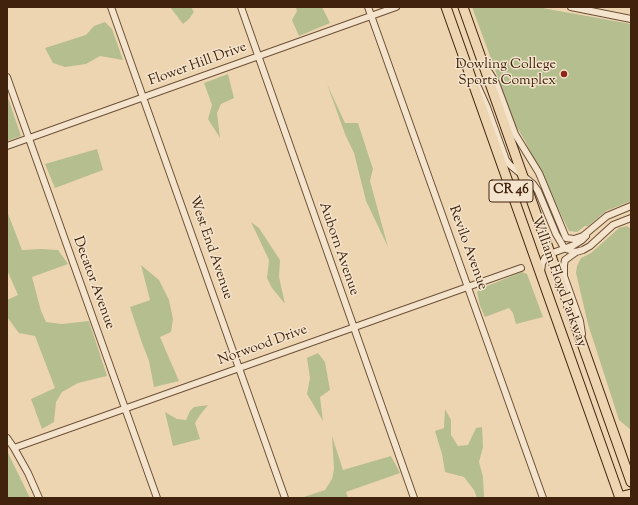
<!DOCTYPE html>
<html>
<head>
<meta charset="utf-8">
<style>
	body { margin:0 }
	#map { position:relative; width:638px; height:505px; overflow:hidden; background:#eed5b2; font-family:"Sorts Mill Goudy",serif }
	canvas { display:block }
	.frame { position:absolute; inset:0; border:8px solid #41230d; pointer-events:none }
</style>
</head>
<body>
<div id="map">
<canvas width="638" height="505"></canvas>
<div class="frame"></div>
</div>
<script>
const c = document.querySelector('canvas').getContext('2d');
c.lineJoin = 'round';
function paint(path, color) { c.fillStyle = color; c.fill(path, 'evenodd'); }
const poly = rows => new Path2D(rows.map(r => 'M' + r).join(''));
function trace(path, color, width, dash) { c.strokeStyle = color; c.lineWidth = width; c.lineCap = dash ? 'butt' : 'round'; c.setLineDash(dash || []); c.stroke(path); }
function drawText(font, color, halo, rows, align = 'center') {
  c.font = font + ' "Sorts Mill Goudy",serif'; c.lineWidth = 3; c.setLineDash([]); c.textBaseline = 'middle'; c.strokeStyle = halo; c.fillStyle = color; for (const [text, x, y, turn = 0] of rows) {
    c.save(); c.translate(x, y); c.rotate((+turn || 0) * Math.PI / 180); c.textAlign = isNaN(turn) ? turn : align; if (halo) c.strokeText(text, 0, 0); c.fillText(text, 0, 0); c.restore();
  }
}
paint(poly([
	[170,7,191,7,194,12,189,19,183,24],
	[296,7,322,7,330,23,299,36,292,20,297,11],
	[472,7,537,7,631,24,631,201,606,211,588,226,585,226,577,232,569,231,525,141,515,124],
	[105,22,112,29,123,60,100,56,86,64,65,67,53,63,45,48,86,35,94,26],
	[228,74,234,98,221,104,217,113,220,138,208,119,212,105,204,83],
	[327,84,345,123,358,123,373,169,370,181,388,247,366,201,354,153,345,134],
	[7,95,21,136,7,141],
	[97,149,103,170,55,188,45,164],
	[7,211,22,250,41,249,58,250,68,264,32,277,41,311,46,322,62,324,89,321,107,376,78,383,62,392,56,402,54,422,42,429,31,399,55,388,35,336,19,333,7,317,7,300,18,295,7,270],
	[251,222,259,228,280,260,279,277,285,304,272,288,267,278,269,260],
	[627,226,631,229,631,430,619,420,588,324,576,273,577,266,581,258,591,253,619,228],
	[141,265,159,280,169,300,173,319,171,332,160,337,179,381,154,387,149,361,142,343,130,307,150,300],
	[522,272,527,274,543,317,516,324,513,313,509,308,485,317,480,306,477,292,482,288],
	[318,353,325,362,330,390,320,397,323,421,307,394,310,378,307,358],
	[208,405,200,415,195,423,200,439,173,446,165,412,177,419,186,420,190,411,194,407],
	[445,409,451,420,451,435,458,446,468,445,476,428,482,427,483,447,479,462,483,477,484,498,477,498,474,490,464,477,445,472,442,454,435,431,444,428],
	[332,436,343,470,391,456,400,473,346,492,348,498,301,498,325,490,332,479,334,469],
	[7,451,30,498,7,498]
]), '#b5be8f');
const minor = poly([
	[111,7,285,498],
	[241,7,414,498],
	[368,7,543,498],
	[571,7,631,19],
	[489,72,496,83,515,134,539,173,566,238,574,239,583,236,607,216,631,206],
	[7,77,157,498],
	[478,87,487,107,506,160,510,165,533,184,538,191,556,234,563,246,566,249,576,252],
	[7,146,396,7],
	[541,272,542,264,545,258,550,254,574,245,582,240,586,236],
	[582,334,580,321,564,276,564,265,565,260,576,252,583,250,590,246,613,225,631,218],
	[7,438,14,448,28,473,39,498],
	[14,448,521,268]
]);
const highway = poly([
	[446,7,620,498],
	[463,7,631,482],
	[619,497,631,494]
]);
trace(minor, '#6c5036', 8);
trace(highway, '#41230d', 11);
trace(minor, '#f4e4cd', 6);
trace(highway, '#eed5b2', 9);
for (const [x, y, r, color] of [
	[564,74,4,"#8f2418"]
]) { const dot = new Path2D(); dot.arc(x, y, r, 0, 2 * Math.PI); c.fillStyle = color; c.fill(dot); trace(dot, '#f4e4cd', 1.5); }
for (const [x, y, w] of [
	[511,191,44]
]) { const box = new Path2D(); box.roundRect(x - w / 2, y - 11, w, 22, 3); c.fillStyle = '#f4e4cd'; c.fill(box); trace(box, '#41230d', 1); }
drawText('bold 13px', '#41230d', null, [
	["CR 46",511,191]
]);
drawText('14px', '#41230d', '#f4e4cd', [
	["Flower Hill Drive",198,65,-20],
	["West End Avenue",210,248,71],
	["Revilo Avenue",467,248,70],
	["Auborn Avenue",338,249,71],
	["William Floyd Parkway",558,282,70],
	["Decator Avenue",93,283,70],
	["Norwood Drive",263,346,-20]
]);
drawText('14px', '#41230d', '#f4e4cd', [
	["Dowling College",556,66],
	["Sports Complex",556,82]
], 'right');
</script>
</body>
</html>
